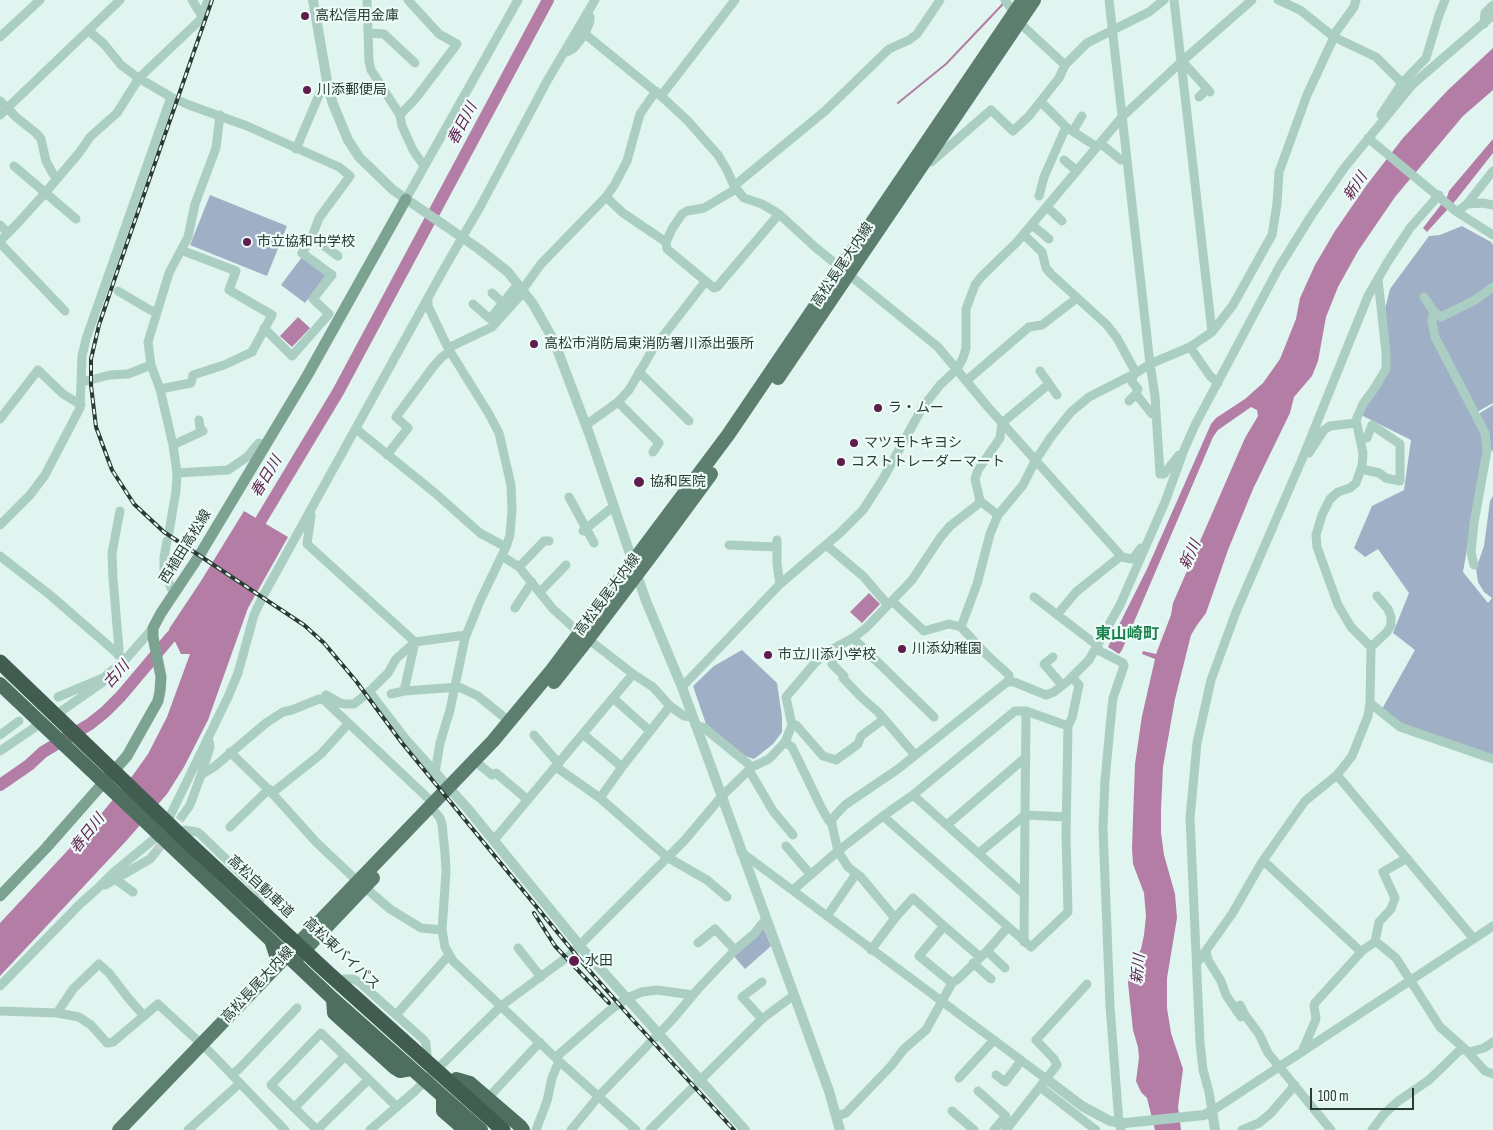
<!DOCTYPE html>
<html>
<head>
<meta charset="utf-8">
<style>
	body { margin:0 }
	#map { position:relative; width:1493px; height:1130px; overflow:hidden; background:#e0f4f0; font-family:"Sofia Sans Condensed",sans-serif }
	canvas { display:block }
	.scale { position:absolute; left:1310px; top:1088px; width:104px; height:22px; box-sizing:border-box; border:2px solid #2a3b34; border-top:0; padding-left:6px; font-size:15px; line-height:18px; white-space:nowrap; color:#2a3b34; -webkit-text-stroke:4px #edfbf8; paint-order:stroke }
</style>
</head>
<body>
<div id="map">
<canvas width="1493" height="1130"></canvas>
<div class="scale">100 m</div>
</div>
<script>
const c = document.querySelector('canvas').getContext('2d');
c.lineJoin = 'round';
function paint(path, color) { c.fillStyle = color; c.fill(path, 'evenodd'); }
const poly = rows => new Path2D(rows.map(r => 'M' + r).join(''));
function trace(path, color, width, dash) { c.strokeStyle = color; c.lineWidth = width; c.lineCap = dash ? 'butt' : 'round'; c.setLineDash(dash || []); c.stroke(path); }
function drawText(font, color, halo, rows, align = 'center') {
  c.font = font + ' "Sofia Sans Condensed","Noto Sans JP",sans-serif'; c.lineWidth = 4.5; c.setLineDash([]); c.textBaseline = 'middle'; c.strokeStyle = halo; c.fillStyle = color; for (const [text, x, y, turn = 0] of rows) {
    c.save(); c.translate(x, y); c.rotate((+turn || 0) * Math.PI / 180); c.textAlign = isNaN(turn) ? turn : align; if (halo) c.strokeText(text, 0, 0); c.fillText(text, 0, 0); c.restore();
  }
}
paint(poly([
	[210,195,287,226,267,276,190,245],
	[1462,226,1491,242,1493,245,1493,403,1477,412,1485,445,1463,572,1488,603,1492,598,1484,592,1478,582,1476,569,1484,546,1490,501,1493,496,1493,756,1406,727,1382,709,1415,650,1393,633,1409,593,1378,549,1365,557,1354,548,1372,506,1404,490,1411,440,1359,414,1390,370,1383,317,1390,289,1429,236,1440,235],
	[302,257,326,275,305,303,281,285],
	[1493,405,1493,451,1489,449,1480,416,1480,413],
	[742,650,777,683,782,717,782,732,773,744,754,759,745,756,706,724,693,686,714,666],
	[763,926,771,946,745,969,733,955]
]), '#9fafc5');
paint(poly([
	[1493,48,1493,90,1463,116,1395,197,1358,251,1338,287,1326,317,1318,361,1312,376,1294,397,1290,413,1253,489,1228,550,1206,613,1197,625,1191,635,1175,699,1163,767,1161,809,1161,833,1164,855,1175,894,1177,918,1167,978,1167,1008,1171,1033,1183,1069,1178,1107,1181,1130,1155,1130,1147,1098,1141,1092,1136,1081,1139,1058,1138,1047,1133,1030,1128,983,1129,972,1141,949,1144,935,1146,916,1144,893,1133,864,1132,848,1135,764,1142,716,1155,659,1142,654,1143,651,1156,654,1171,615,1173,603,1245,438,1258,416,1257,410,1251,407,1218,430,1213,437,1122,650,1119,654,1108,647,1147,569,1211,424,1216,418,1245,399,1263,383,1280,359,1296,319,1300,298,1315,265,1335,231,1366,186,1403,138,1448,90],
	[1493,139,1493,153,1456,200,1427,232,1423,228,1447,197,1449,191],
	[298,317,310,328,292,347,280,336],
	[244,511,288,537,248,608,208,720,184,767,167,794,127,840,0,976,0,923,97,819,133,775,148,754,167,717,190,654,181,654,169,629,201,581],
	[869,593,880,604,862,623,850,612]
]), '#b37da5');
trace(poly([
	[898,103,946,64,1002,5,1003,2]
]), '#b37da5', 2);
trace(poly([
	[252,535,338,392,548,0],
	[0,785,29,765,43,752,90,724,105,712,121,696,169,639,184,623]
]), '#b37da5', 12);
trace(poly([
	[155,853,183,815]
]), '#bccfca', 9, [9, 4.5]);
trace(poly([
	[367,0,369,62,371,70,400,115,402,126,413,150,424,166],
	[1109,0,1150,364,1190,347,1210,376,1218,383],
	[1174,0,1212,332],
	[1278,0,1300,10,1334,37,1376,57,1402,83,1381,115],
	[202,16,208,0],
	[1484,24,1485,13,1493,5],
	[369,33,384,34,415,63],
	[585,34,661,96,687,120,718,155,727,170,734,186,744,198,762,204,779,214,815,247,938,347,987,406,1122,557,1131,559,1135,556,1141,548],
	[1333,36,1354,7,1356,0],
	[0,37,40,0],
	[567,52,574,48,585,34,590,21,590,17,587,13],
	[1182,61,1210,92],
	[1065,65,1087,43,1149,12,1164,0],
	[1402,83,1426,58,1439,15,1445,0],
	[661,96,735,0],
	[171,97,189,105,247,126,339,167,350,176,319,218,312,237,302,253,332,275,313,299,329,314,292,356,264,328],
	[1199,97,1207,89],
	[0,101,17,118,36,133,41,139,46,161,53,174,57,178],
	[1041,102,1066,127,1097,147],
	[0,115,120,0],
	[400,115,416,98,457,44,439,34,408,0],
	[1073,131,1082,116],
	[1368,138,1457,212,1493,235],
	[1100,143,1121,160],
	[296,149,322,88,328,87],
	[927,159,931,162,991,110,1013,131,1029,116,1059,78,1065,65,1024,27,1005,0],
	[1064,160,1077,171],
	[14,166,76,219],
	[734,186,825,111,889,49,909,40,917,34,940,0],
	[1439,195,1410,228,1387,263,1368,296,1303,457,1236,612,1211,680,1197,743,1190,818,1200,1043,1203,1070,1209,1092,1212,1111,1493,926],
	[1039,196,1044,177,1066,127],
	[606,197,623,213,666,242,667,249,714,288,717,287,779,214],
	[406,199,518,0],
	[1467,204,1483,203,1493,205],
	[1047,207,1062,221],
	[1457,212,1467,204,1493,171],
	[0,225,8,233],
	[1032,225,1049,239],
	[1024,235,1042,252,1046,268,1051,274,1107,325,1117,338,1136,373,1150,364,1155,396,1160,474,1164,474,1179,455],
	[312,237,338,256],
	[0,241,17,224,45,193,79,153,90,137,117,113,139,78,200,20,202,16,192,0],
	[666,242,672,229,682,214,687,211,704,208,736,189],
	[0,243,65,311],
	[118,291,150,310,157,312],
	[492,293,503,303],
	[1424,297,1434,312,1441,317,1475,300,1493,287],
	[428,300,428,306,448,348,489,414,499,433,511,485,512,510,510,535,506,547,480,601,465,638,450,710,440,743,435,773],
	[473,304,490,319,518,284],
	[1434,312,1432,321,1435,337,1485,433,1487,451,1474,523,1471,552,1474,565],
	[1190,347,1212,332,1233,305,1272,235,1277,204,1279,172,1307,95,1334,37],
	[448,348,492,327,520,296,523,289,541,264,606,197,615,184,627,161,640,114,656,91],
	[151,365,160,389,173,445,177,473],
	[1040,371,1057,395],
	[639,372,689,421],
	[966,381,1029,327,1042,325,1077,298],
	[82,382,110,375,128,374,151,365,148,342,169,273,188,237,195,204,216,148,220,115],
	[160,389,191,383,193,375,224,365,252,352,272,315,229,290,236,271,181,250],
	[1136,394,1152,414,1156,415],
	[1129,401,1136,394,1138,389,1132,382,1133,375],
	[618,402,659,443,653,452],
	[0,419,38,370,63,394,81,405],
	[586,425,618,402,629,390,653,349,705,282],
	[356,429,435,493,480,533,506,547],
	[173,445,203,431,200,428,199,420],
	[1309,453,1324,430,1330,426,1356,423],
	[387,455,408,428,396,417,433,367,442,357,450,351],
	[1361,469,1379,473,1386,478,1400,481,1400,444,1372,425,1367,438],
	[569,497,594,543],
	[980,501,998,515,990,534,977,584,961,627,986,654,1009,675,1009,682],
	[310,512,311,516,307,544,415,642,404,691],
	[998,515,1023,485,1035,461,1051,437,1071,412,1089,397,1136,373],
	[0,525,30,495,45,475,80,408,82,356,86,339,171,97,137,77,121,65,104,44,89,31],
	[583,531,614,506],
	[169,532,176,491,177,473,228,470,247,457,259,443,265,446],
	[777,540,777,564,780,584],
	[167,541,164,557,164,570,171,588,175,591],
	[729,545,777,547],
	[826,545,863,576,888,605,912,580,940,538,950,526,977,505,980,501,975,479,978,470,1000,438,1002,423,1049,384],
	[0,556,50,595,125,660],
	[502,556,519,567,553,609,574,628,633,674,653,687,670,706,684,716,693,717],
	[519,567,544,541,549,541],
	[540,592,566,565],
	[1034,597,1098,646],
	[892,601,924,631,949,624,961,627],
	[515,608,532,582],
	[1057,615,1076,592,1121,556],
	[853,638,934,717],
	[838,647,832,664,844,676,843,678,861,697,878,712,915,755],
	[1371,647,1387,632,1391,625,1391,617,1388,609,1377,596],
	[1096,649,1123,663,1124,666,1113,698,1111,717,1105,780,1103,828,1110,1006,1119,1123,1121,1130],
	[118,655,119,649,113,579,112,553,120,511],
	[1053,657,1044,664,1062,685],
	[682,687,780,584,841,532,863,510,883,479,922,408,940,385,957,369,963,358,966,348,966,309,975,285,981,277,1017,242,1122,117,1180,63,1252,0],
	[391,694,404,691,459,687,478,696,510,722],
	[58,697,103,678,125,660,153,628],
	[613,698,650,731],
	[324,700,326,695,340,703,345,704,354,704,369,692,388,673,396,659,415,642,466,635],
	[1370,703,1400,727,1493,759],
	[60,712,103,682],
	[695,725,703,727,752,767],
	[792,725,796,725,823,756,836,760,858,744,861,736,884,719],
	[1068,726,1072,718,1079,685,1072,677],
	[583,734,622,767],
	[0,735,19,721],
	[534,735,559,764],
	[785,742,792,747,821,807,829,821,832,822],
	[0,751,41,723],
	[230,752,272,793,321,754,348,724],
	[481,766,492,775,496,773,528,800],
	[556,767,600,798,667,857,707,880,727,897],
	[749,770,773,811,793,835],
	[201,775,214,767,266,723,283,712,292,710,319,699,324,700,433,803],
	[1337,775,1474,939],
	[272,793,316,842,353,877,390,909,421,928,442,930],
	[913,795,1024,894],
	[600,798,622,767,670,706],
	[436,813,440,818,442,824,445,853,446,872,442,930,445,947,453,961,559,1061,636,1130],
	[183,815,190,805,201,775,210,747,209,741],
	[170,816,228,697,238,673,254,615,263,596,445,267,480,207,547,81,595,0],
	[883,816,1031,947,1068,912,1066,835,1068,726,1026,711,1015,711,913,795,883,816,838,851,848,867,860,876,895,918,913,898,944,926],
	[947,825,1026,757],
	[230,827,269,789],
	[185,830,197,832,200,834,258,890,261,895,260,900],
	[494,840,633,674],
	[786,846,811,875],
	[741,852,1049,1081],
	[979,853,1025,815,1026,711],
	[1262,862,1268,865,1359,950,1363,950,1375,942,1379,944,1396,958,1440,1027,1465,1049,1485,1071,1493,1074],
	[115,879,133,892],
	[105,885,150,859,155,853],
	[793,890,838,851,832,825,832,819,845,805,898,769,1007,682,1014,682,1046,695,1054,692,1068,681,1089,660,1120,605,1165,502,1184,450,1195,425,1278,269,1311,216,1345,167,1413,84,1493,15],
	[827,916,856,874],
	[1024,942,1025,815,1066,817],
	[1375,942,1379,922,1391,909,1395,898,1383,872,1407,858],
	[698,943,715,929,735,950],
	[518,948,541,977],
	[871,950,895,918],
	[987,951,1005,968],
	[1206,951,1208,960,1221,981,1226,995,1241,1017],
	[973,963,991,979],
	[1197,963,1232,914,1262,862,1305,801,1337,775,1352,756,1368,716,1370,703,1371,647,1351,627,1338,605,1317,547,1316,535,1322,515,1330,499,1338,492,1350,488,1356,483,1362,466,1363,453,1356,420,1363,404,1374,389,1386,369,1386,353,1378,279],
	[344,979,353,979,359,982,423,1039,426,1043,427,1055],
	[762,982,742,997,762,1019],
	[952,983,919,956,944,926,980,957],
	[0,986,81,903,97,889,113,873,160,834],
	[1240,1005,1245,1015,1259,1034,1268,1053,1331,1130],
	[0,1011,57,1013,79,1017,91,1025,107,1043,113,1042,158,1004,211,1053,285,1130],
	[57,1013,73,989,99,964,109,973,129,999,144,1016],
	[396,1015,449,955],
	[1302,1052,1316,1019,1314,1006,1315,1003,1363,950],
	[1469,1052,1484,1048,1493,1042],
	[556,1057,609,1011,627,998,642,992,657,990,693,995],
	[232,1074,238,1070,297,1008],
	[996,1075,1005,1082,1021,1061],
	[959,1078,994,1040],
	[1040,1087,1096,1130],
	[978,1091,1006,1116,994,1130],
	[488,1098,540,1042],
	[294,1108,345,1056],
	[952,1111,974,1130],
	[837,1116,846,1113,891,1066,904,1049,926,1030,952,983,958,979,987,951,1008,927],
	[188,1130,240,1083],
	[317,1130,271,1085,321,1033,397,1107],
	[317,1130,368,1080],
	[370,1130,414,1092,501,1006,570,955,684,841,722,796,752,767,769,759,785,742,790,730,792,725,786,697,814,664,827,652,853,638,866,628,888,605],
	[536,1130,547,1101,552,1078,559,1061],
	[571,1130,598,1097,672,1020,698,989,735,950,754,934,765,920],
	[650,1130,762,1019,794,995],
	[1006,1130,1057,1065,1054,1059,1036,1040,1087,984],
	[1242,1130,1259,1123,1271,1113,1295,1085],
	[1372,1130,1384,1114,1397,1102,1429,1080,1459,1051,1465,1049]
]), '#abcec3', 9);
trace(poly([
	[313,0,328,87,333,104,348,140,359,157,393,190,479,249,508,272,533,304,554,341,590,436,646,601,682,687,829,1091,840,1130],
	[369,692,405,739,468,809,580,946,745,1130],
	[1049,1081,1082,1106,1110,1121,1125,1123,1204,1115,1212,1111,1215,1130]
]), '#abcec3', 10);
trace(poly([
	[0,896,46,848,127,756,158,701,160,691,161,677,153,637,153,628,161,613,199,556,307,376,406,199]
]), '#7ca292', 11);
trace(poly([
	[778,378,1034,0],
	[554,682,588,639,653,553,711,474],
	[297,958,373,878],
	[119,1130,493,741,552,670,728,435,1023,0]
]), '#5b7e6f', 14);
trace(poly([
	[0,684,333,999,481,1130],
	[272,943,277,958,274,968],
	[333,999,334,1013,395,1068,400,1071,411,1069],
	[456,1079,470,1083,520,1126,523,1130],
	[443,1097,443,1111,465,1130]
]), '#4e6e60', 14);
const rail = poly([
	[212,0,118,269,99,325,91,359,91,385,96,427,112,470,134,504,164,532,304,625,324,643,356,681,402,743,581,961,631,1018,734,1130],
	[534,913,555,946,609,1003]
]);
trace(rail, '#2a3b34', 4);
trace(rail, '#edfbf8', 2, [5.5]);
trace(poly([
	[0,662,182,837,327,972,503,1130]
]), '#415d50', 15);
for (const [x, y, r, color] of [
	[305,16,5,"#5f1d4c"],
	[307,90,5,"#5f1d4c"],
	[247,242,5,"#5f1d4c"],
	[534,344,5,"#5f1d4c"],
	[878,408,5,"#5f1d4c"],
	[854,443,5,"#5f1d4c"],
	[841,462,5,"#5f1d4c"],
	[639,482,6,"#5f1d4c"],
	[902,649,5,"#5f1d4c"],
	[768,655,5,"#5f1d4c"],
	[574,961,6,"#5f1d4c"]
]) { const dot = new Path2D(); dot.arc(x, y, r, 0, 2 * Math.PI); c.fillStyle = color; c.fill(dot); trace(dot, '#edfbf8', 2); }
drawText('14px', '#2a3b34', '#edfbf8', [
	["高松信用金庫",315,16],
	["川添郵便局",317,90],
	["市立協和中学校",257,242],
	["高松市消防局東消防署川添出張所",544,344],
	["ラ・ムー",888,408],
	["マツモトキヨシ",864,443],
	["コストトレーダーマート",851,462],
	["協和医院",650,482],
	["川添幼稚園",912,649],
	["市立川添小学校",778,655],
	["水田",585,961]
], 'left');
drawText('14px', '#2a3b34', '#edfbf8', [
	["高松長尾大内線",843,265,-56],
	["西植田高松線",186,547,-58],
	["高松長尾大内線",608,595,-53],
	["高松自動車道",260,887,43],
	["高松東バイパス",341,954,43],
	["高松長尾大内線",258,985,-47]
]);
drawText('italic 15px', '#5f1d4c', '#edfbf8', [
	["春日川",463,124,-62],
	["新川",1356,187,-56],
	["春日川",267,477,-59],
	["新川",1191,555,-66],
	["古川",117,675,-48],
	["春日川",88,834,-52],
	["新川",1139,969,-84]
]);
drawText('bold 16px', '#1e824d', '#edfbf8', [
	["東山崎町",1127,635]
]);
</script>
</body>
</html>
